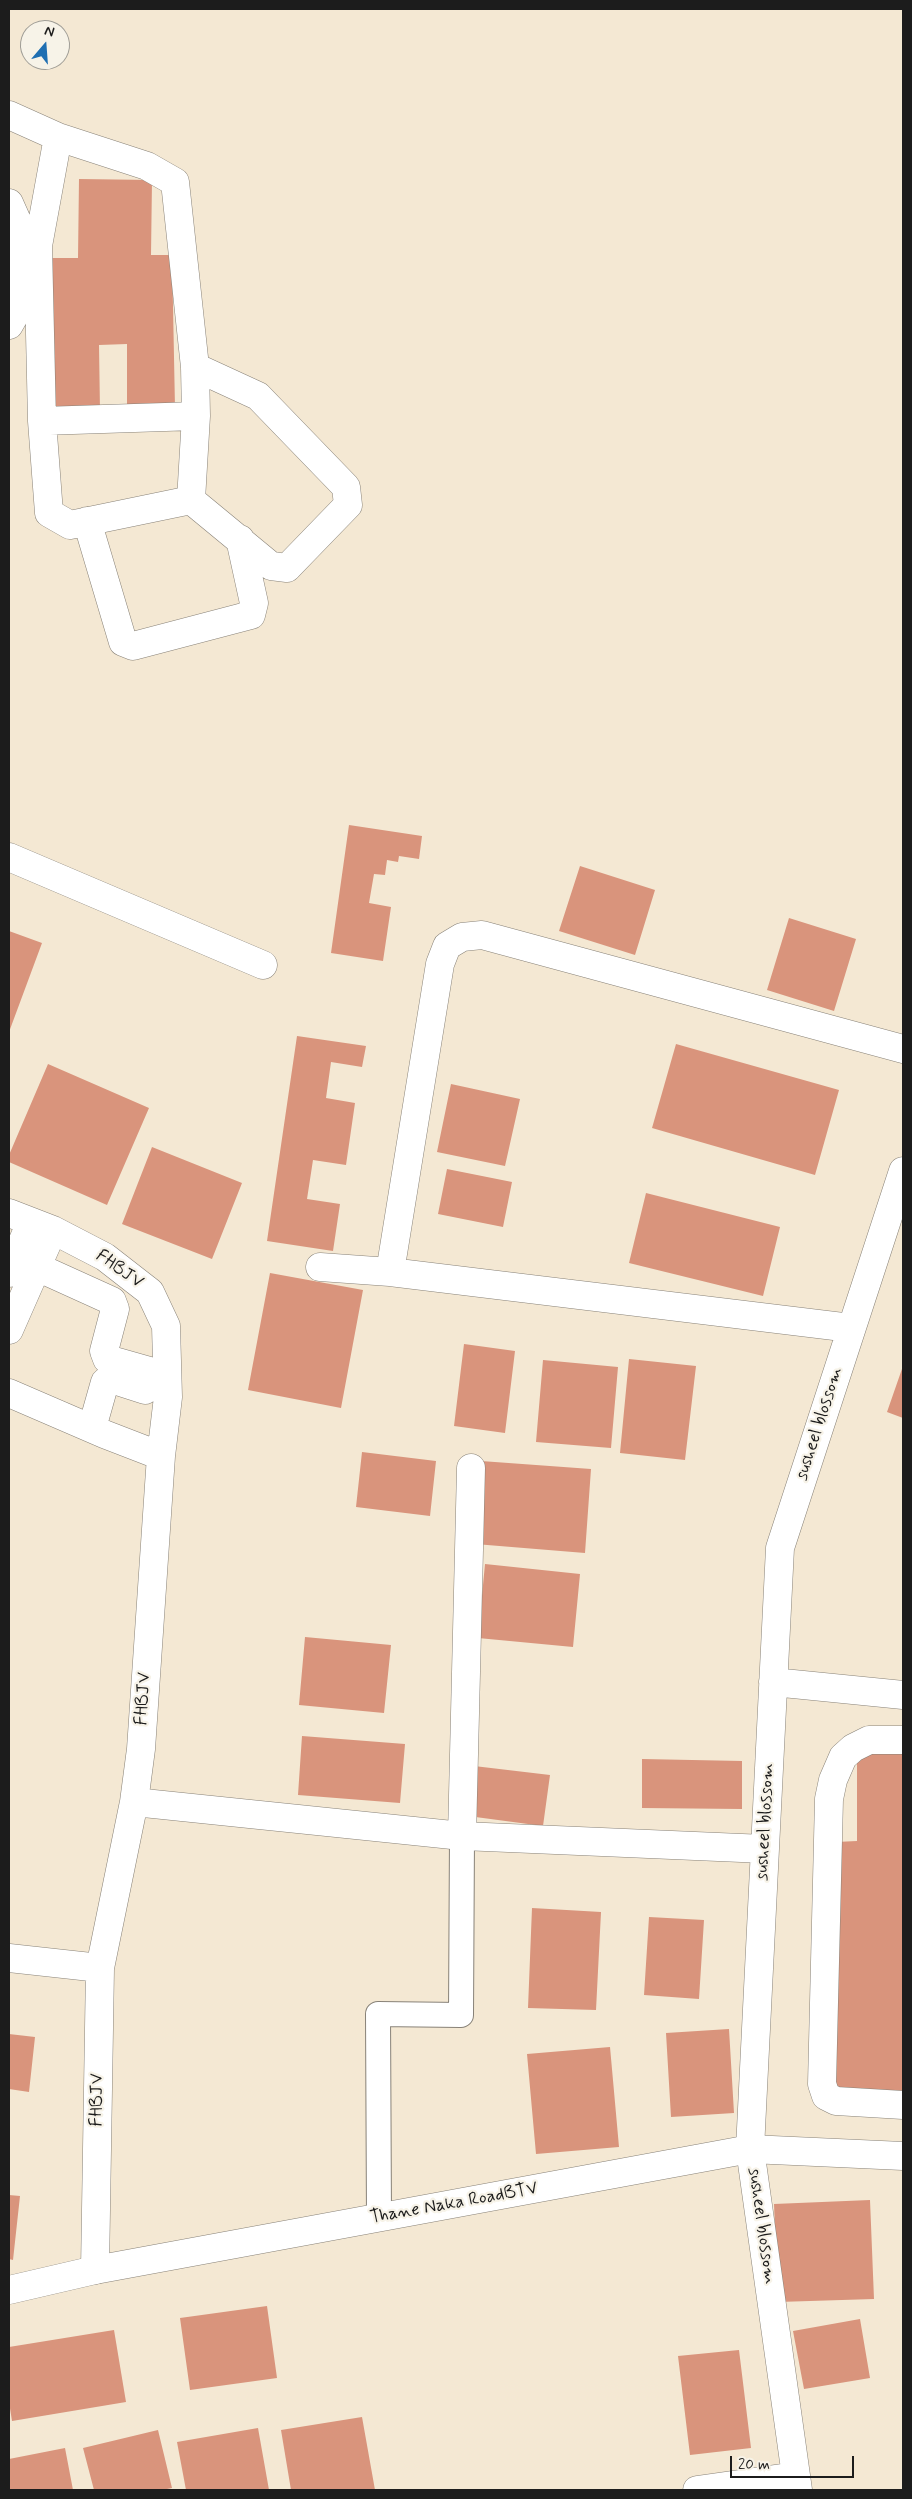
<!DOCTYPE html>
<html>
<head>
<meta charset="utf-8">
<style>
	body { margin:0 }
	#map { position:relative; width:912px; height:2499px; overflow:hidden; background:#f4e8d3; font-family:Mynerve,sans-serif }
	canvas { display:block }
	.frame { position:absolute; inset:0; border:10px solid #1c1c1c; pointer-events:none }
	.north { position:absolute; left:20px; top:20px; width:50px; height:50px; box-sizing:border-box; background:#f7f3e8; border:1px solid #9f9d96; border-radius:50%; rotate:18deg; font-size:14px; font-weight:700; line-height:20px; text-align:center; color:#1c1c1c }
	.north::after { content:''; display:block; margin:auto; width:18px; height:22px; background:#1f6fb2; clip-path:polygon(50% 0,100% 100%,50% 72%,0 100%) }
	.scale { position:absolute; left:730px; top:2456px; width:124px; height:22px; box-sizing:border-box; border:2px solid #1c1c1c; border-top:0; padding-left:6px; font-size:15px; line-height:18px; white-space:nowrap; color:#1c1c1c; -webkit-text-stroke:4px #f7f3e8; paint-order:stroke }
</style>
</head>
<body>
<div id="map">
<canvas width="912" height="2499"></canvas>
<div class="frame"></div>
<div class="north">N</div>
<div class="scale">20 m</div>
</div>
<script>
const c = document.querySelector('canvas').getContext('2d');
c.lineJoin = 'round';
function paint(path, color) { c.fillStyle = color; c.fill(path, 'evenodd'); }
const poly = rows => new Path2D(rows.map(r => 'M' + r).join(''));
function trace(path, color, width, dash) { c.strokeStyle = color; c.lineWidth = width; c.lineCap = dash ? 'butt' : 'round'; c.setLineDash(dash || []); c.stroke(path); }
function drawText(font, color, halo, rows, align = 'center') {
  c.font = font + ' Mynerve,sans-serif'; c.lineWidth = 4.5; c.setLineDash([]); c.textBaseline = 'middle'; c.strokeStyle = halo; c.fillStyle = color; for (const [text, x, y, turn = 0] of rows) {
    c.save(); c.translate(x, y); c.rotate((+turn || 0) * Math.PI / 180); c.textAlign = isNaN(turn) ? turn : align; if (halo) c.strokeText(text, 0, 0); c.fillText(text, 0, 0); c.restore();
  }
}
paint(poly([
	[79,179,152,180,151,255,172,255,175,408,127,407,127,344,99,345,100,411,43,412,44,258,78,258],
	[349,825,422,836,419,859,399,856,398,862,387,860,385,875,374,874,369,903,391,907,383,961,331,953],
	[580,866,655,890,635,955,559,931],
	[789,918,856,939,834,1011,767,990],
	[9,931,42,943,9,1032],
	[297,1036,366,1046,362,1067,331,1062,326,1098,355,1103,346,1165,313,1160,307,1199,340,1204,333,1251,267,1241],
	[676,1044,839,1090,815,1175,652,1128],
	[48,1064,149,1108,107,1205,9,1162,9,1155],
	[451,1084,520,1099,505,1166,437,1152],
	[152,1147,242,1183,212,1259,122,1224],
	[447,1169,512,1182,503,1227,438,1214],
	[646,1193,780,1227,763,1296,629,1263],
	[270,1273,363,1290,341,1408,248,1390],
	[464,1344,515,1351,505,1433,454,1426],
	[629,1359,696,1366,685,1460,620,1453],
	[543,1360,618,1367,611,1448,536,1442],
	[903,1366,903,1418,887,1412],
	[362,1452,436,1461,430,1516,356,1507],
	[481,1461,591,1469,585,1553,475,1544],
	[485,1564,580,1574,573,1647,478,1638],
	[305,1637,391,1645,384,1713,299,1705],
	[302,1736,405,1744,400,1803,298,1795],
	[857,1753,903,1753,903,2092,830,2090,836,1842,857,1841],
	[642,1759,742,1761,742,1809,642,1808],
	[474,1766,550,1775,543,1826,468,1816],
	[532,1908,601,1912,596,2010,528,2008],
	[649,1917,704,1920,699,1999,644,1995],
	[729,2029,734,2113,671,2117,666,2033],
	[9,2034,35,2037,29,2092,9,2089],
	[610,2047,619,2147,536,2154,527,2054],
	[9,2195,20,2196,13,2260,9,2259],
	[870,2200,874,2299,778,2302,774,2204],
	[267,2306,277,2378,190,2390,180,2318],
	[860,2319,870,2378,804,2389,793,2331],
	[114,2330,126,2402,12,2421,9,2402,9,2347],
	[739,2350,751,2448,690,2455,678,2356],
	[362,2417,375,2490,291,2490,281,2430],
	[258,2428,269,2490,186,2490,177,2442],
	[158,2430,172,2488,162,2490,94,2490,83,2448],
	[65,2448,73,2490,9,2490,9,2459]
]), '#d9947c');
const lane = poly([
	[379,2218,378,2014,461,2015,462,1836]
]);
const street = poly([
	[9,115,58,137,147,166,175,182,195,367,196,416,191,500,70,525,49,513,42,421,38,246,58,137],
	[9,203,21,230,13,318,9,325],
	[42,421,196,416],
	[191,500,271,566,287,568,348,505,346,487,258,396,195,367],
	[87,521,123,642,133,646,251,615,254,603,240,539],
	[9,857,263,965],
	[9,1213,53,1230,105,1257,150,1292,166,1326,168,1397,161,1456,141,1749,134,1802,100,1968,95,2270],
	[37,1267,112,1301,115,1309,104,1351,107,1359,167,1376],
	[320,1267,390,1272,851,1328],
	[390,1272,440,964,447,946,462,937,482,935,903,1049],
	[9,1273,31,1222],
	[9,1330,53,1230],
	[9,1393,104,1434,161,1456],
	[92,1428,105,1382,109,1379,117,1381,145,1390],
	[773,1682,903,1695],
	[903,1740,869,1740,853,1748,843,1757,833,1780,829,1799,822,2084,826,2096,836,2101,903,2105],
	[134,1802,462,1836,765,1849],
	[462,1836,471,1468],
	[9,1958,100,1968],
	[697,2490,796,2476],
	[798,2490,750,2149,780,1548,903,1171]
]);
const secondary = poly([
	[9,2290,95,2270,750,2149,903,2156]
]);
trace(lane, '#888278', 26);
trace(street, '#888278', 29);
trace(secondary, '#888278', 29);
trace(lane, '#fff', 24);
trace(street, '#fff', 28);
trace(secondary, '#fff', 28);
drawText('18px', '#1c1c1c', '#f7f3e8', [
	["FHBJV",119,1270,35],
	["susheel blossom",820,1424,-72],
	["FHBJV",144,1699,-86],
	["susheel blossom",766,1822,-87],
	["FHBJV",98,2100,-89],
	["Thane Naka RoadBTV",454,2204,-10],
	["susheel blossom",761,2226,82]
]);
</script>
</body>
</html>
